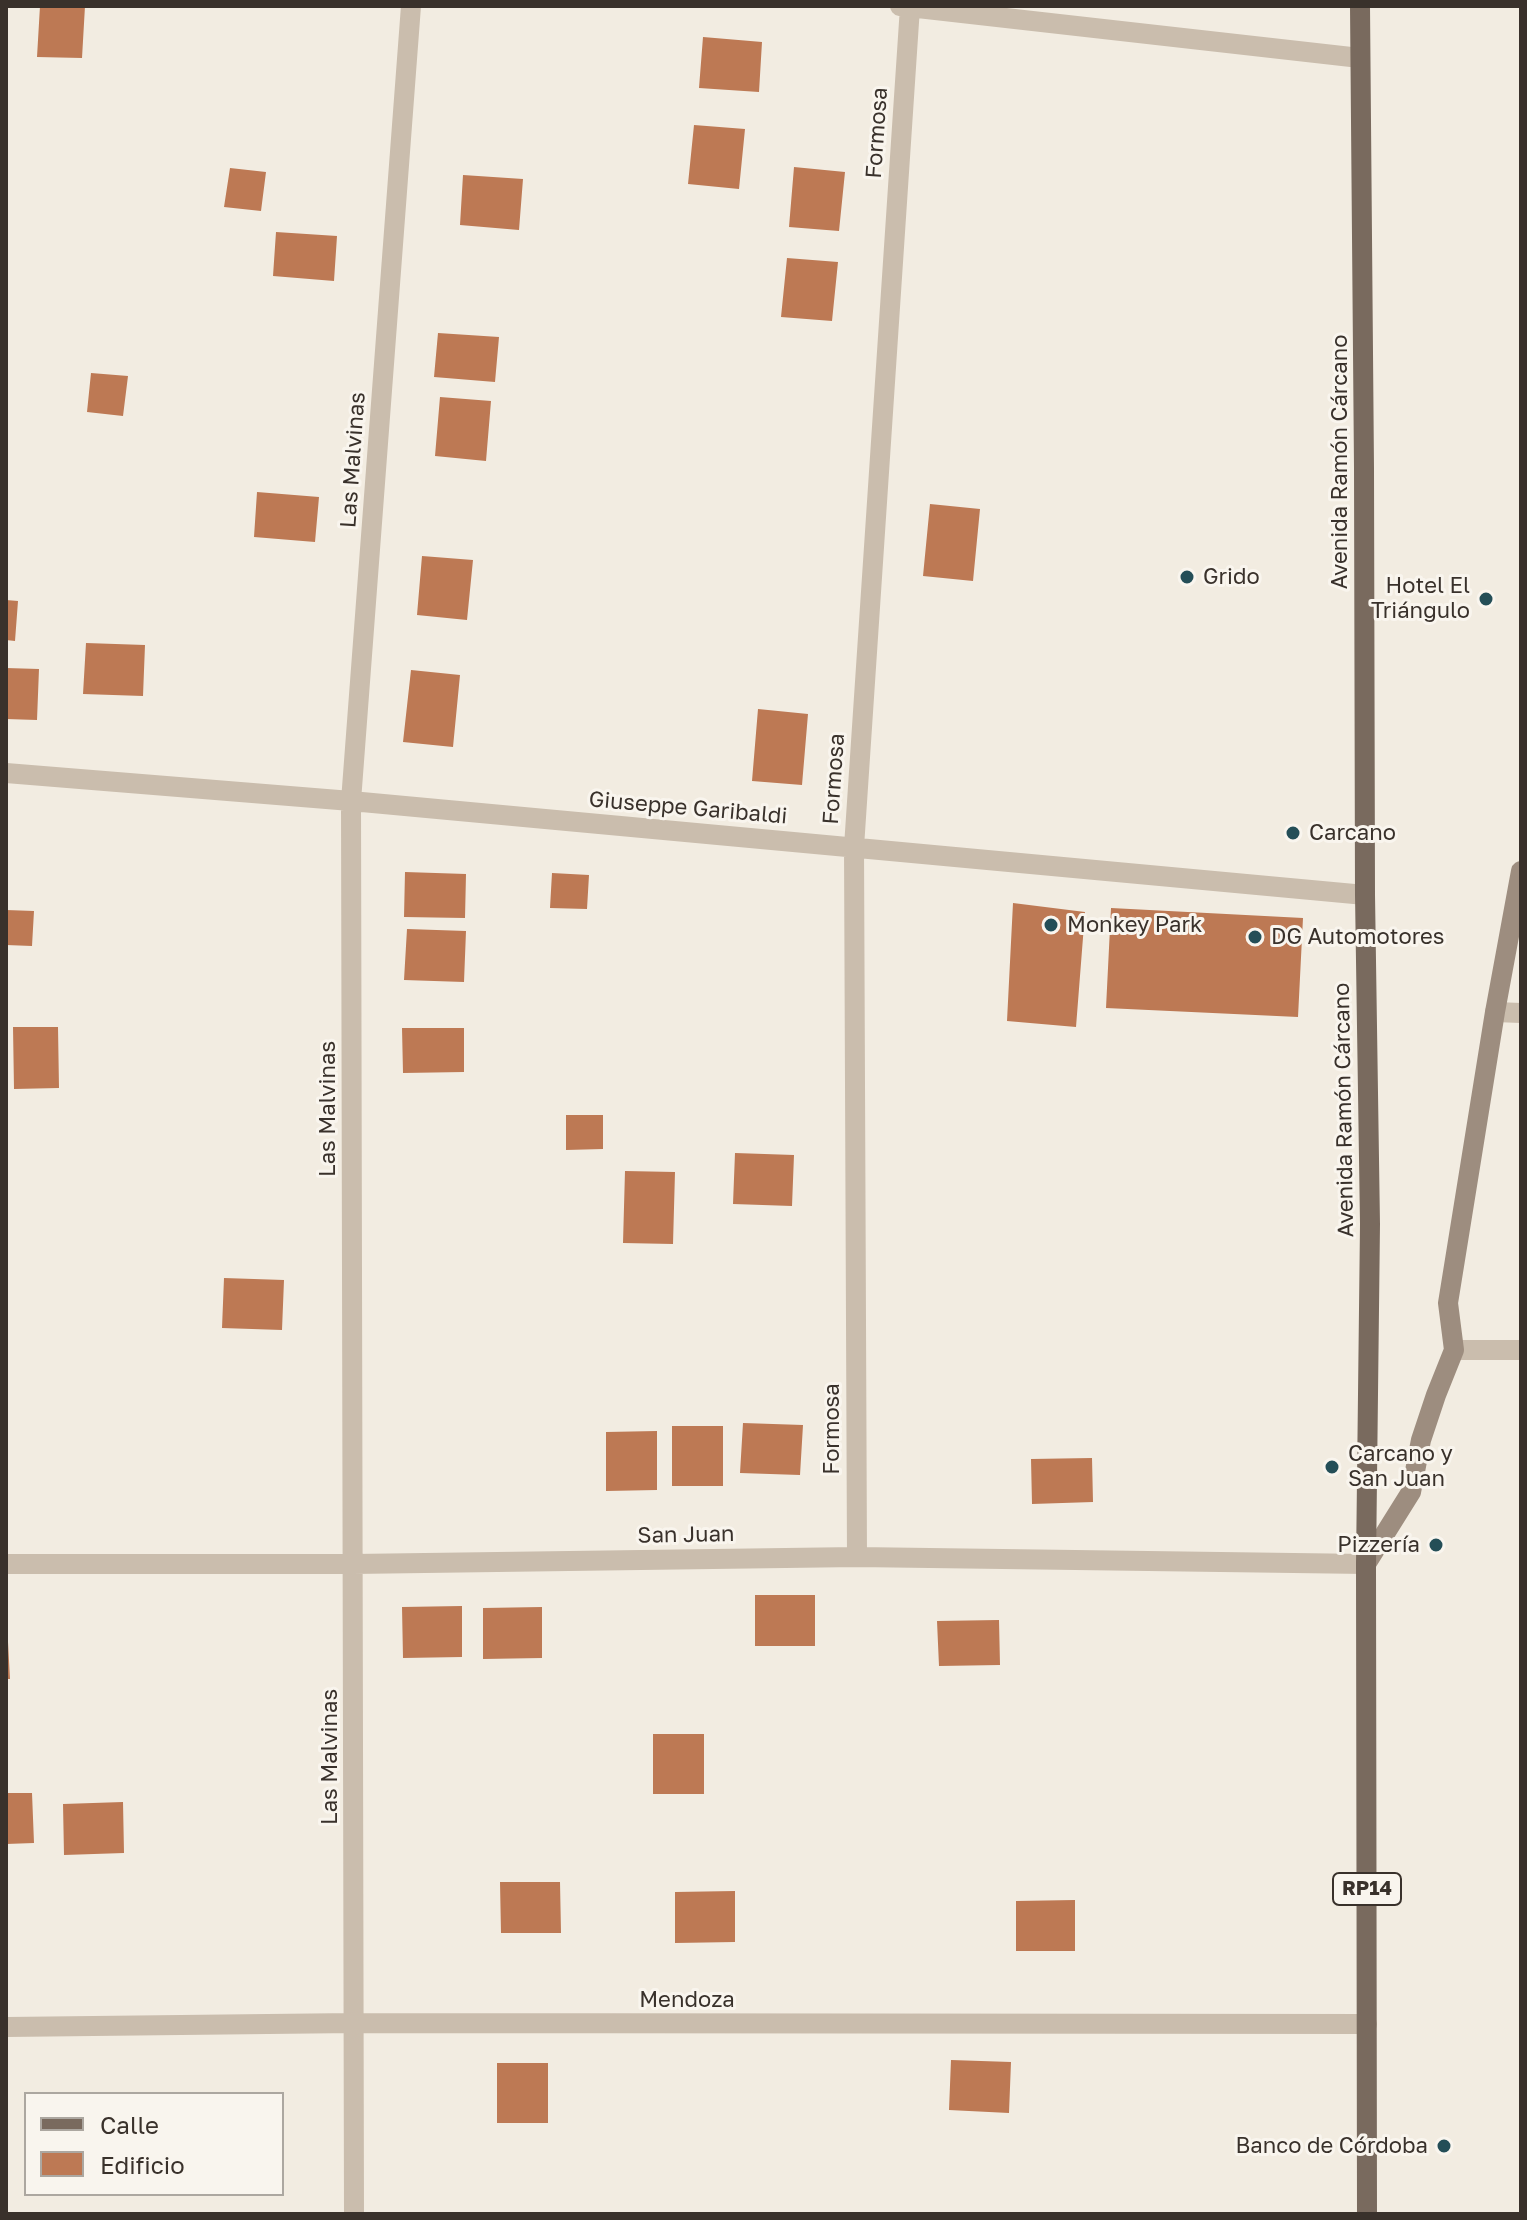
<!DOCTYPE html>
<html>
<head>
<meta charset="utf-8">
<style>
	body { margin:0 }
	#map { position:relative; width:1527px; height:2220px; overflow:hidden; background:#f2ece1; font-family:"Golos Text",sans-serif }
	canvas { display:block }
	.frame { position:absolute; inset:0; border:8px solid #39312b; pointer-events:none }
	.legend { position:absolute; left:24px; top:2092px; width:260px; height:104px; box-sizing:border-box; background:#f9f5ee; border:2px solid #aca7a0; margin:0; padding:10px 14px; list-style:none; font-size:24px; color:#39312b }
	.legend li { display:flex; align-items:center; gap:16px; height:40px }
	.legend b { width:40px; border:2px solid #aca7a0 }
</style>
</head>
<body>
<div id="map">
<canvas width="1527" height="2220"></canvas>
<div class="frame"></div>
<ul class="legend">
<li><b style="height:10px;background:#796a5e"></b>Calle</li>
<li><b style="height:22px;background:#bd7954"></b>Edificio</li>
</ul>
</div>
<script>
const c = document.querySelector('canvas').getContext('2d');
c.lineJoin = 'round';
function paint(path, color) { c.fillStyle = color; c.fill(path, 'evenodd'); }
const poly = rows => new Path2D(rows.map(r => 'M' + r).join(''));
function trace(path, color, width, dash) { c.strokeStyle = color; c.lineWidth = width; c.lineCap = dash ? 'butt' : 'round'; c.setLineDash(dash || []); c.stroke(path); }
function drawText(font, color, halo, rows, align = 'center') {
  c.font = font + ' "Golos Text",sans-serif'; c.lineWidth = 6; c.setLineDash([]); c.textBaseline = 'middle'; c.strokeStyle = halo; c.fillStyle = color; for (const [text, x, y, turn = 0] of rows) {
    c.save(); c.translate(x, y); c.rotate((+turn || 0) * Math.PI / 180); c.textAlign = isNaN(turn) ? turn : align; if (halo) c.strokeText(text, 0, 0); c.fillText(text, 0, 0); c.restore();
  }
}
paint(poly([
	[40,6,85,6,82,58,37,57],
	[703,37,762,42,759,92,699,88],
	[694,125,745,129,739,189,688,184],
	[794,167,845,172,839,231,789,227],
	[230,168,266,172,261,211,224,207],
	[463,175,523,179,519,230,460,225],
	[276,232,337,236,334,281,273,276],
	[787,258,838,262,832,321,781,317],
	[438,333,499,337,495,382,434,377],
	[91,373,128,376,123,416,87,412],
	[440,397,491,401,486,461,435,456],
	[257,492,319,497,315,542,254,537],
	[930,504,980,509,973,581,923,576],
	[422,556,473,560,467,620,417,615],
	[6,600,18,601,15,641,6,640],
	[86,643,145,645,143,696,83,694],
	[6,668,39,669,37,720,6,719],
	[411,670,460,675,453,747,403,742],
	[758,709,808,714,802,785,752,781],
	[405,872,466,874,465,918,404,917],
	[552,873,589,875,587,909,550,908],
	[1013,903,1085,912,1076,1027,1007,1021],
	[1111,908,1303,918,1298,1017,1106,1008],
	[6,910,34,911,32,946,6,945],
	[407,929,466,931,464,982,404,980],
	[13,1027,58,1027,59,1088,14,1089],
	[402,1028,464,1028,464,1072,403,1073],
	[566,1115,603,1115,603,1149,566,1150],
	[735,1153,794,1155,792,1206,733,1204],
	[625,1171,675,1172,673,1244,623,1243],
	[224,1278,284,1280,282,1330,222,1328],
	[743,1423,803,1425,800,1475,740,1473],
	[672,1426,723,1426,723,1486,672,1486],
	[657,1431,657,1490,606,1491,606,1432],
	[1092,1458,1093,1502,1032,1504,1031,1459],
	[755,1595,815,1595,815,1646,755,1646],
	[462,1606,462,1657,403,1658,402,1607],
	[542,1607,542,1658,483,1659,483,1608],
	[999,1620,1000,1665,939,1666,937,1621],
	[6,1642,8,1642,10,1679,6,1679],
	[653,1734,704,1734,704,1794,653,1794],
	[6,1793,32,1793,34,1843,6,1844],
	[123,1802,124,1853,64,1855,63,1804],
	[500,1882,560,1882,561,1933,501,1933],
	[735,1891,735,1942,675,1943,675,1892],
	[1075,1900,1075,1951,1016,1951,1016,1901],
	[951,2060,1011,2062,1009,2113,949,2110],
	[497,2063,548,2063,548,2123,497,2123]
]), '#bd7954');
trace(poly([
	[900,6,1360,58],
	[6,773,351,801,1365,895],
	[1495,1012,1521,1013],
	[1454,1350,1521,1350],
	[857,1557,854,847,910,7],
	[6,1564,353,1564,857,1557,1366,1564],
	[6,2027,355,2023,1367,2024],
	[354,2214,351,801,411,6]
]), '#cabdad', 20);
trace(poly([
	[1366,1564,1411,1492,1421,1440,1436,1395,1454,1350,1448,1303,1495,1012,1521,871]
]), '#9d8d7f', 20);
trace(poly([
	[1360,6,1364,468,1365,895,1370,1224,1366,1564,1367,2214]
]), '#796a5e', 20);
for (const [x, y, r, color] of [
	[1187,577,8,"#244e57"],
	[1486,599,8,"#244e57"],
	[1293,833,8,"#244e57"],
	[1051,925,8,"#244e57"],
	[1255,937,8,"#244e57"],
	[1332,1467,8,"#244e57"],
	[1436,1545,8,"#244e57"],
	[1444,2146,8,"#244e57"]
]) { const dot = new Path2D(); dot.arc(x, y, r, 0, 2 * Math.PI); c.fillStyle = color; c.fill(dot); trace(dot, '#f9f5ee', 3); }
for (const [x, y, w] of [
	[1367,1889,68]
]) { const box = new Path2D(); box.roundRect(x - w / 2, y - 16, w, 32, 6); c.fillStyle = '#f9f5ee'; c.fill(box); trace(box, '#39312b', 2); }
drawText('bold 20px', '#39312b', null, [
	["RP14",1367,1889]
]);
drawText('22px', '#39312b', '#f9f5ee', [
	["Formosa",877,133,-86],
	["Las Malvinas",353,460,-86],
	["Avenida Ramón Cárcano",1340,462,-90],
	["Formosa",834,779,-86],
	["Giuseppe Garibaldi",688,808,5],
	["Las Malvinas",328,1109,-90],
	["Avenida Ramón Cárcano",1344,1110,-91],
	["Formosa",832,1429,-90],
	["San Juan",686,1535,-1],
	["Las Malvinas",330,1757,-90],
	["Mendoza",687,2000]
]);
drawText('22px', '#39312b', '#f9f5ee', [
	["Grido",1203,577],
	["Hotel El",1470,586,"right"],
	["Triángulo",1470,611,"right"],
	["Carcano",1309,833],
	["Monkey Park",1067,925],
	["DG Automotores",1271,937],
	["Carcano y",1348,1454],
	["San Juan",1348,1479],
	["Pizzería",1420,1545,"right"],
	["Banco de Córdoba",1428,2146,"right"]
], 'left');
</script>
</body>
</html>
